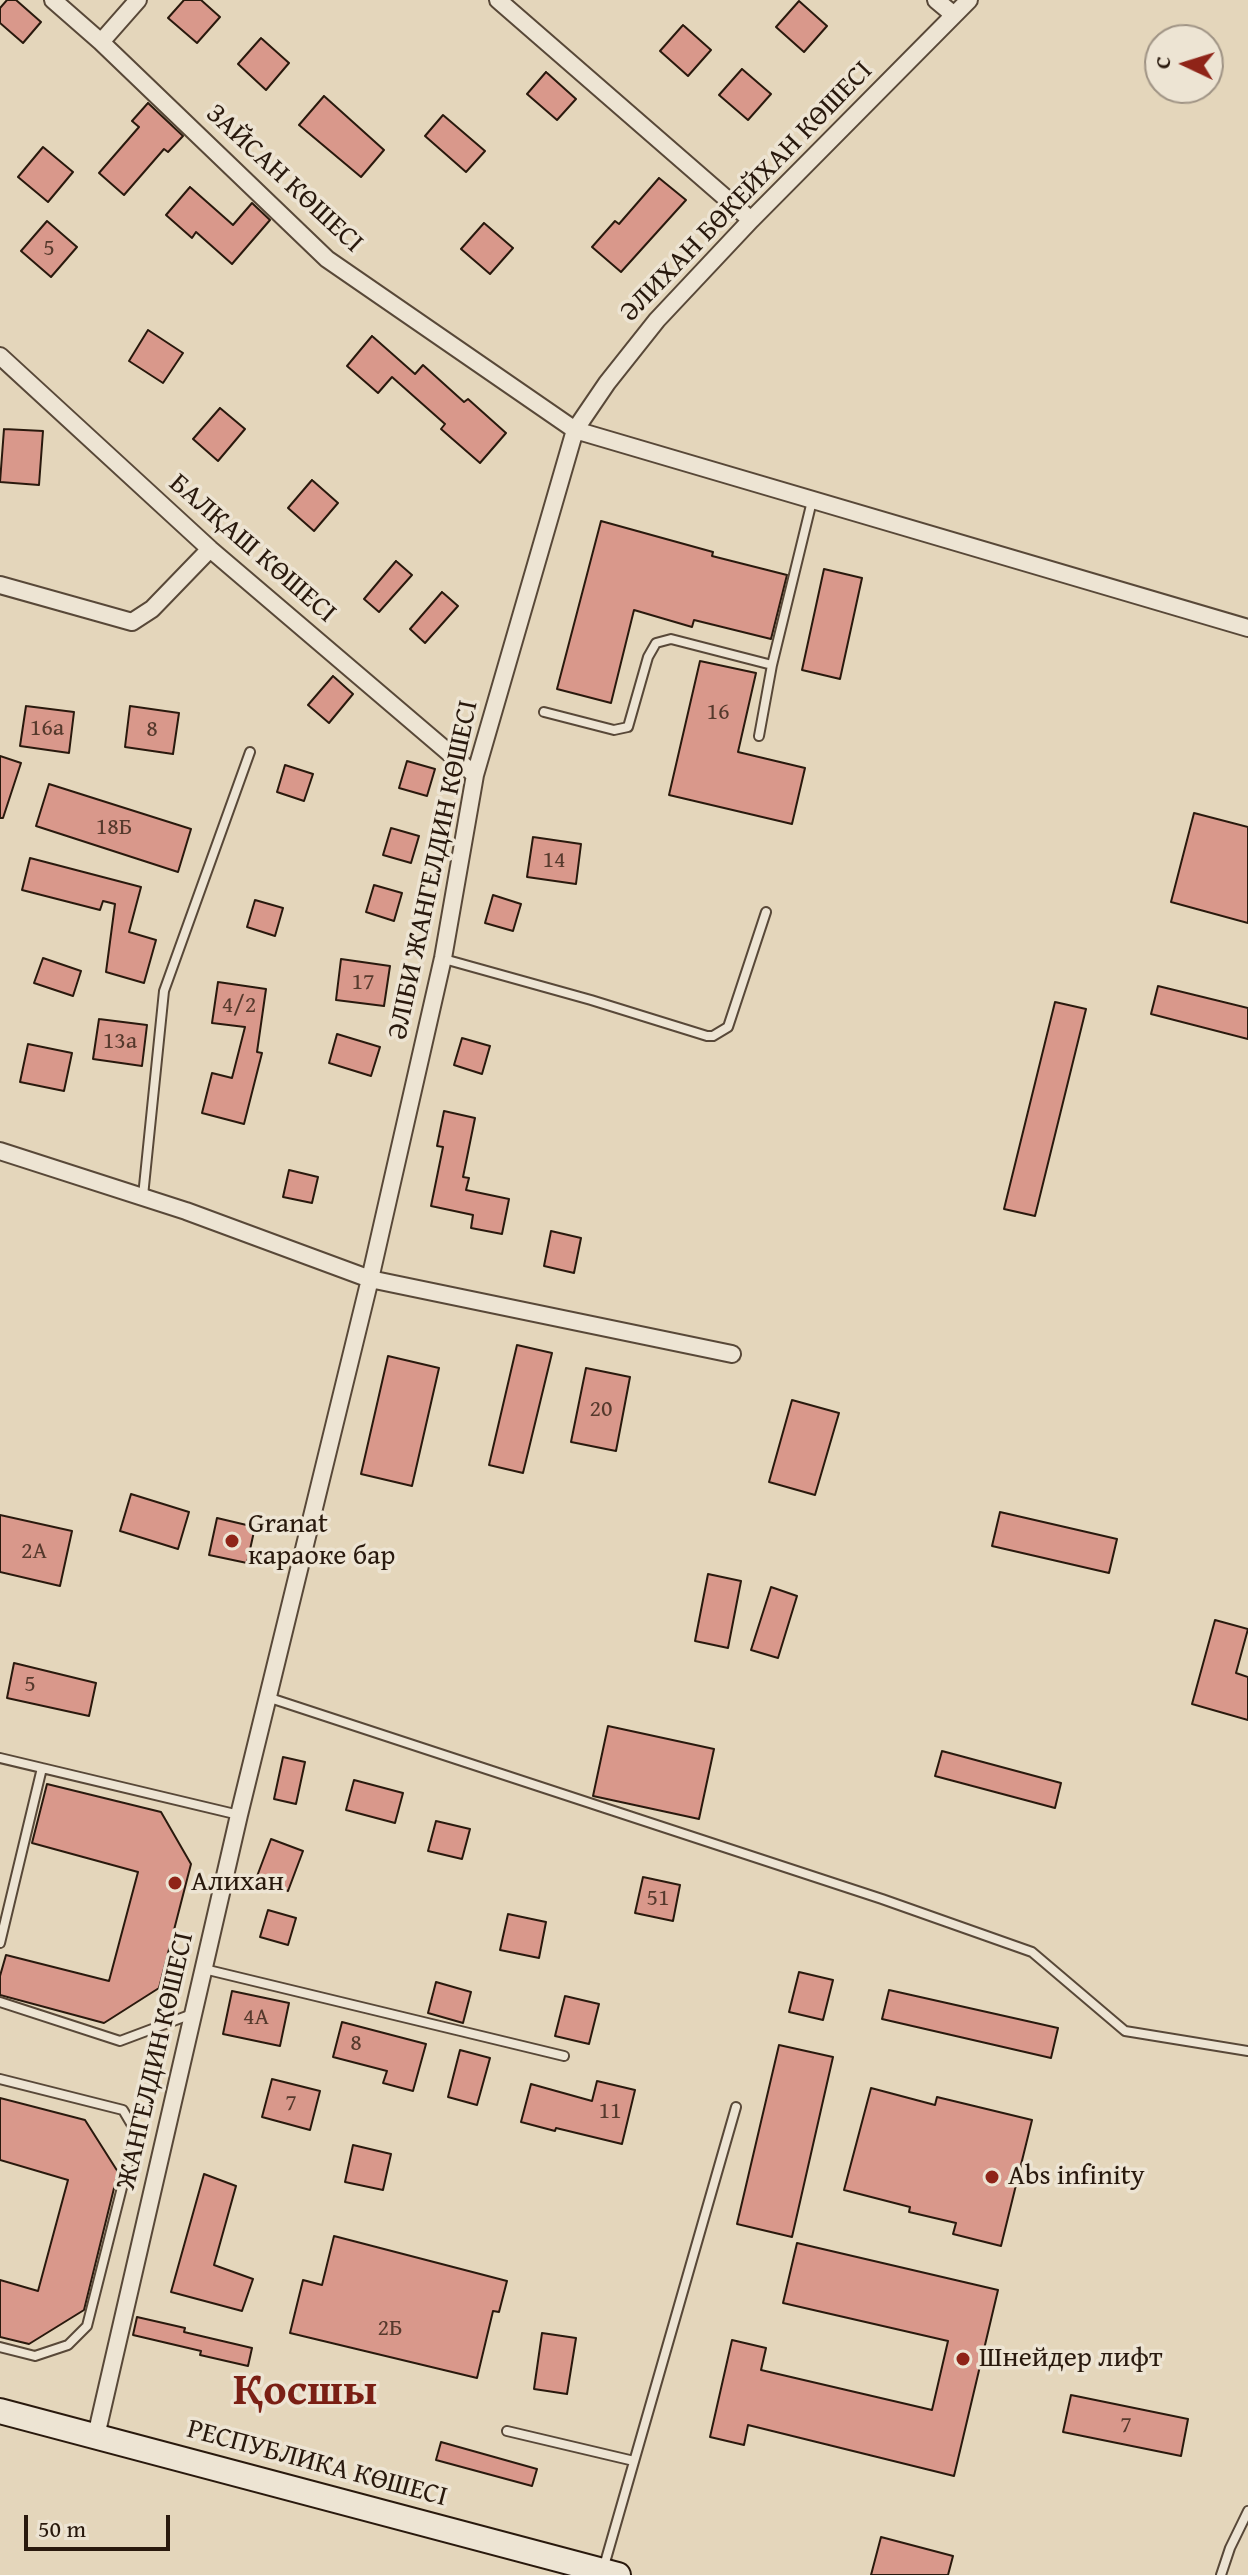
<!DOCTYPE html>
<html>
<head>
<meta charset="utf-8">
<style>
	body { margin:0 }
	#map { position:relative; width:1248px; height:2575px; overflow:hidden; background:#e4d6bb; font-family:"Gentium Book Plus",serif }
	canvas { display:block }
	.north { position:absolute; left:1144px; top:24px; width:80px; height:80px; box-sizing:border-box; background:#ede4d3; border:2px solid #9f9384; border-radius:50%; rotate:274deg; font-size:22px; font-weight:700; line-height:32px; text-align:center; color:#29190d }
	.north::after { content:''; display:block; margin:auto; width:28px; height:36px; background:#8f2418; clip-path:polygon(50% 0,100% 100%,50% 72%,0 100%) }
	.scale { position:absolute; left:24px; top:2515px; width:146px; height:36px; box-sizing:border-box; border:4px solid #29190d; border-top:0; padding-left:10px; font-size:24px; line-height:28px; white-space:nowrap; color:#29190d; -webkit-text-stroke:6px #ede4d3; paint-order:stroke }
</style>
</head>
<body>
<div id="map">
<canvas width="1248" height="2575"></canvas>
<div class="north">С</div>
<div class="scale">50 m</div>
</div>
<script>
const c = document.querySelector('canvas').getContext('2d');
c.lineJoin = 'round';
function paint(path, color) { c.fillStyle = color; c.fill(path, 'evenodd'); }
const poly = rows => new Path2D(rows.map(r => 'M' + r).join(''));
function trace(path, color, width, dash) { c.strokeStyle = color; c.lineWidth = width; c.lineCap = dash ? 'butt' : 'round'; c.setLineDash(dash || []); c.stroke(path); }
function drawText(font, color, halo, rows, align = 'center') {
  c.font = font + ' "Gentium Book Plus",serif'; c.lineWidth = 7; c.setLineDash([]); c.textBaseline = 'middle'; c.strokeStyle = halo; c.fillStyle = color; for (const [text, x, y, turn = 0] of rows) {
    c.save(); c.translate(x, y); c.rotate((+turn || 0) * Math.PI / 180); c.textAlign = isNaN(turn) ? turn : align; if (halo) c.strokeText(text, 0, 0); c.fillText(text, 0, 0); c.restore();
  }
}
const building = poly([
	[7,0,16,0,41,22,23,43,0,23,0,8,7,0],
	[184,0,201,0,220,17,197,43,168,18,184,0],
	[799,1,827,26,804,52,776,27,799,1],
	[683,25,711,50,688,76,660,51,683,25],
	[261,38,289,63,266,90,238,64,261,38],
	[742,69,771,94,748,120,719,95,742,69],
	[546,72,576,99,557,120,527,94,546,72],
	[324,96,384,150,361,177,299,125,324,96],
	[148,103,183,136,168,152,164,149,124,195,99,173,139,127,132,121,148,103],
	[443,115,485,151,466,172,425,136,443,115],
	[43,147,73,172,48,202,18,177,43,147],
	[659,178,686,200,621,272,592,247,615,221,619,224,659,178],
	[190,187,233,225,252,203,270,220,232,264,196,232,192,238,166,215,190,187],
	[47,221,77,247,51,277,21,251,47,221],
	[484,223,513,248,490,274,461,249,484,223],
	[148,330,183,353,163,383,129,361,148,330],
	[372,336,415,374,423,365,464,402,468,399,506,433,480,463,441,429,445,424,392,377,378,393,347,366,372,336],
	[220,408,245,429,218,461,193,439,220,408],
	[4,429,43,431,39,485,0,482,4,429],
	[312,480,338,503,314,531,288,508,312,480],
	[601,521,713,552,712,556,787,575,771,639,694,620,692,627,634,610,611,703,557,689,601,521],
	[396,561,412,575,379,612,364,599,396,561],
	[824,569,862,578,840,679,802,670,824,569],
	[442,592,458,606,425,643,410,629,442,592],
	[700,661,756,673,738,752,805,768,792,824,669,795,700,661],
	[333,676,353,694,329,723,308,705,333,676],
	[26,706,74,712,69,753,20,746,26,706],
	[130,706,179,713,173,754,125,747,130,706],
	[0,756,21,763,3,818,0,818,0,756],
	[407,761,435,769,427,796,399,788,407,761],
	[285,765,313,774,304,801,277,792,285,765],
	[49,784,191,829,178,872,36,826,49,784],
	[1194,813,1248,827,1248,923,1171,902,1194,813],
	[391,828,419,836,411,863,383,855,391,828],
	[533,837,581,844,576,884,527,877,533,837],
	[30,858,141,887,129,932,156,940,144,983,106,972,115,904,103,901,100,910,22,890,30,858],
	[374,885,402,893,394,921,366,912,374,885],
	[493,895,521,904,513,931,485,923,493,895],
	[255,900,283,908,275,936,247,927,255,900],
	[43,958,81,971,73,996,34,983,43,958],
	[341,959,390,966,384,1006,336,1000,341,959],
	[218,982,266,989,257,1052,262,1053,244,1124,202,1113,212,1073,232,1078,245,1027,212,1023,218,982],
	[1158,986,1248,1008,1248,1039,1151,1014,1158,986],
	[1055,1002,1086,1009,1035,1216,1004,1209,1055,1002],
	[99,1019,147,1025,142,1066,93,1059,99,1019],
	[337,1034,380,1047,371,1076,329,1063,337,1034],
	[462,1038,490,1046,482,1074,454,1065,462,1038],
	[28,1044,72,1053,64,1091,20,1082,28,1044],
	[444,1111,475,1118,463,1177,469,1178,466,1190,509,1199,502,1234,471,1228,473,1215,431,1206,443,1147,437,1146,444,1111],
	[289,1170,318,1177,312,1203,283,1197,289,1170],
	[551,1231,581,1238,574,1273,544,1266,551,1231],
	[517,1345,552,1353,523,1473,489,1465,517,1345],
	[388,1356,439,1368,412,1486,361,1474,388,1356],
	[586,1368,630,1377,616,1451,571,1442,586,1368],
	[792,1400,839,1413,815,1495,769,1482,792,1400],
	[131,1494,189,1512,178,1549,120,1531,131,1494],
	[1000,1512,1117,1539,1109,1573,992,1546,1000,1512],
	[0,1515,72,1531,60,1586,0,1572,0,1515],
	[217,1518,255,1527,247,1563,209,1555,217,1518],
	[708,1574,741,1581,728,1648,695,1641,708,1574],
	[771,1587,797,1596,778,1658,751,1650,771,1587],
	[1215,1620,1248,1629,1236,1673,1248,1677,1248,1720,1192,1704,1215,1620],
	[14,1663,96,1683,89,1716,7,1698,14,1663],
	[608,1726,714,1749,699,1819,593,1796,608,1726],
	[942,1751,1061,1783,1055,1808,935,1776,942,1751],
	[283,1757,305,1762,296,1804,274,1799,283,1757],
	[354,1780,403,1793,395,1823,346,1810,354,1780],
	[47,1784,161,1812,191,1864,159,1988,104,2023,0,1995,0,1976,6,1955,109,1981,138,1872,32,1843,47,1784],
	[436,1821,470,1829,462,1859,428,1851,436,1821],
	[271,1839,303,1851,288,1891,256,1879,271,1839],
	[643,1877,680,1885,673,1921,635,1913,643,1877],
	[268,1910,296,1918,288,1945,260,1937,268,1910],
	[508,1914,546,1922,539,1958,500,1950,508,1914],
	[799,1972,833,1980,823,2020,789,2012,799,1972],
	[436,1982,471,1992,463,2023,428,2013,436,1982],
	[889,1990,1058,2028,1051,2058,882,2019,889,1990],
	[232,1991,289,2003,280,2046,223,2034,232,1991],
	[565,1996,599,2004,589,2044,555,2036,565,1996],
	[342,2022,426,2044,413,2091,383,2083,387,2071,333,2057,342,2022],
	[779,2045,833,2057,792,2237,737,2224,779,2045],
	[460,2050,490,2058,477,2105,448,2097,460,2050],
	[272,2079,320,2091,310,2130,262,2117,272,2079],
	[597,2081,635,2090,622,2144,556,2128,555,2131,521,2122,531,2084,592,2101,597,2081],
	[871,2088,935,2105,937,2097,1032,2120,1001,2246,953,2234,956,2223,909,2212,910,2207,844,2190,871,2088],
	[0,2098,85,2120,118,2172,84,2310,29,2344,0,2337,0,2280,38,2291,68,2180,0,2160,0,2098],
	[353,2145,391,2154,383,2190,345,2182,353,2145],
	[204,2174,236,2186,214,2265,253,2279,242,2311,171,2292,204,2174],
	[334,2236,507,2281,499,2312,493,2311,477,2378,290,2333,303,2280,322,2285,334,2236],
	[797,2243,998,2290,954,2476,748,2425,744,2445,710,2437,732,2340,766,2348,761,2370,932,2410,948,2341,783,2303,797,2243],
	[137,2317,185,2328,184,2332,252,2348,248,2366,200,2355,201,2351,133,2335,137,2317],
	[542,2333,576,2338,567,2394,534,2389,542,2333],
	[1071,2395,1188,2419,1181,2456,1063,2432,1071,2395],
	[441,2442,537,2469,532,2486,436,2460,441,2442],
	[881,2537,953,2556,948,2575,871,2575,881,2537]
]);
paint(building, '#d9988b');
trace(building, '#29190d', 2);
const lane = poly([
	[544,712,614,730,628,727,648,657,656,643,671,639,772,665],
	[759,736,772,665,812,501],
	[444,959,591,1000,707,1036,713,1036,728,1027,766,912],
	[143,1196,164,991,250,752],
	[267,1697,882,1899,1032,1952,1125,2031,1248,2051],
	[0,1758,239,1815],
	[0,1943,42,1768],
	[204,1969,564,2056],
	[0,2002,120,2041,192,2014],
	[0,2079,123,2110,136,2132,87,2326,68,2345,35,2356,0,2347],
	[507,2431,634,2461],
	[604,2566,736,2107],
	[1221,2575,1230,2548,1248,2511]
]);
const street = poly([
	[53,0,101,42,327,259,575,430,1248,628],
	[498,0,751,220],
	[936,0,954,15],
	[101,42,138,0],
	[0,356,210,549,475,775],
	[0,585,132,622,152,609,210,549],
	[0,1151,186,1211,370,1279,732,1354],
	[96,2436,239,1815,370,1279,443,958,475,775,575,430,607,383,657,320,751,220,969,0]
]);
const secondary = poly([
	[0,2411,618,2575]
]);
trace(lane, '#584838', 12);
trace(street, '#584838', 20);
trace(secondary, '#29190d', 28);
trace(lane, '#ede4d3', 8);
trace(street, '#ede4d3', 16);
trace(secondary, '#ede4d3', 24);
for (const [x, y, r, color] of [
	[232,1541,8,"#8f2418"],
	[175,1883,8,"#8f2418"],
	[992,2177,8,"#8f2418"],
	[963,2359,8,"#8f2418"]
]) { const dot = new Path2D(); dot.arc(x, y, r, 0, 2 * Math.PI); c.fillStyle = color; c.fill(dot); trace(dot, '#ede4d3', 3); }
drawText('24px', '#55392c', null, [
	["5",49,249],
	["16",718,713],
	["16а",47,729],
	["8",152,730],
	["18Б",114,828],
	["14",554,861],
	["17",363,983],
	["4/2",239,1006],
	["13а",120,1042],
	["20",601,1410],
	["2А",34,1552],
	["5",30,1685],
	["51",658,1899],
	["4А",256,2018],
	["8",356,2044],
	["7",291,2104],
	["11",610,2112],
	["2Б",390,2329],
	["7",1126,2426]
]);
drawText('28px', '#29190d', '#ede4d3', [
	["ЗАЙСАН КӨШЕСІ",284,179,43],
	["ӘЛИХАН БӨКЕЙХАН КӨШЕСІ",747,192,-46],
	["БАЛҚАШ КӨШЕСІ",252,549,41],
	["ӘЛІБИ ЖАНГЕЛДИН КӨШЕСІ",434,870,-78],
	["ЖАНГЕЛДИН КӨШЕСІ",156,2061,-77],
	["РЕСПУБЛИКА КӨШЕСІ",317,2464,15]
]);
drawText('28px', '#29190d', '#ede4d3', [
	["Granat",248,1525],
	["караоке бар",248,1557],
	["Алихан",191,1883],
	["Abs infinity",1008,2177],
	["Шнейдер лифт",979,2359]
], 'left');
drawText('bold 44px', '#7a1f14', '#ede4d3', [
	["Қосшы",305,2393]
]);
</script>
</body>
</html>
